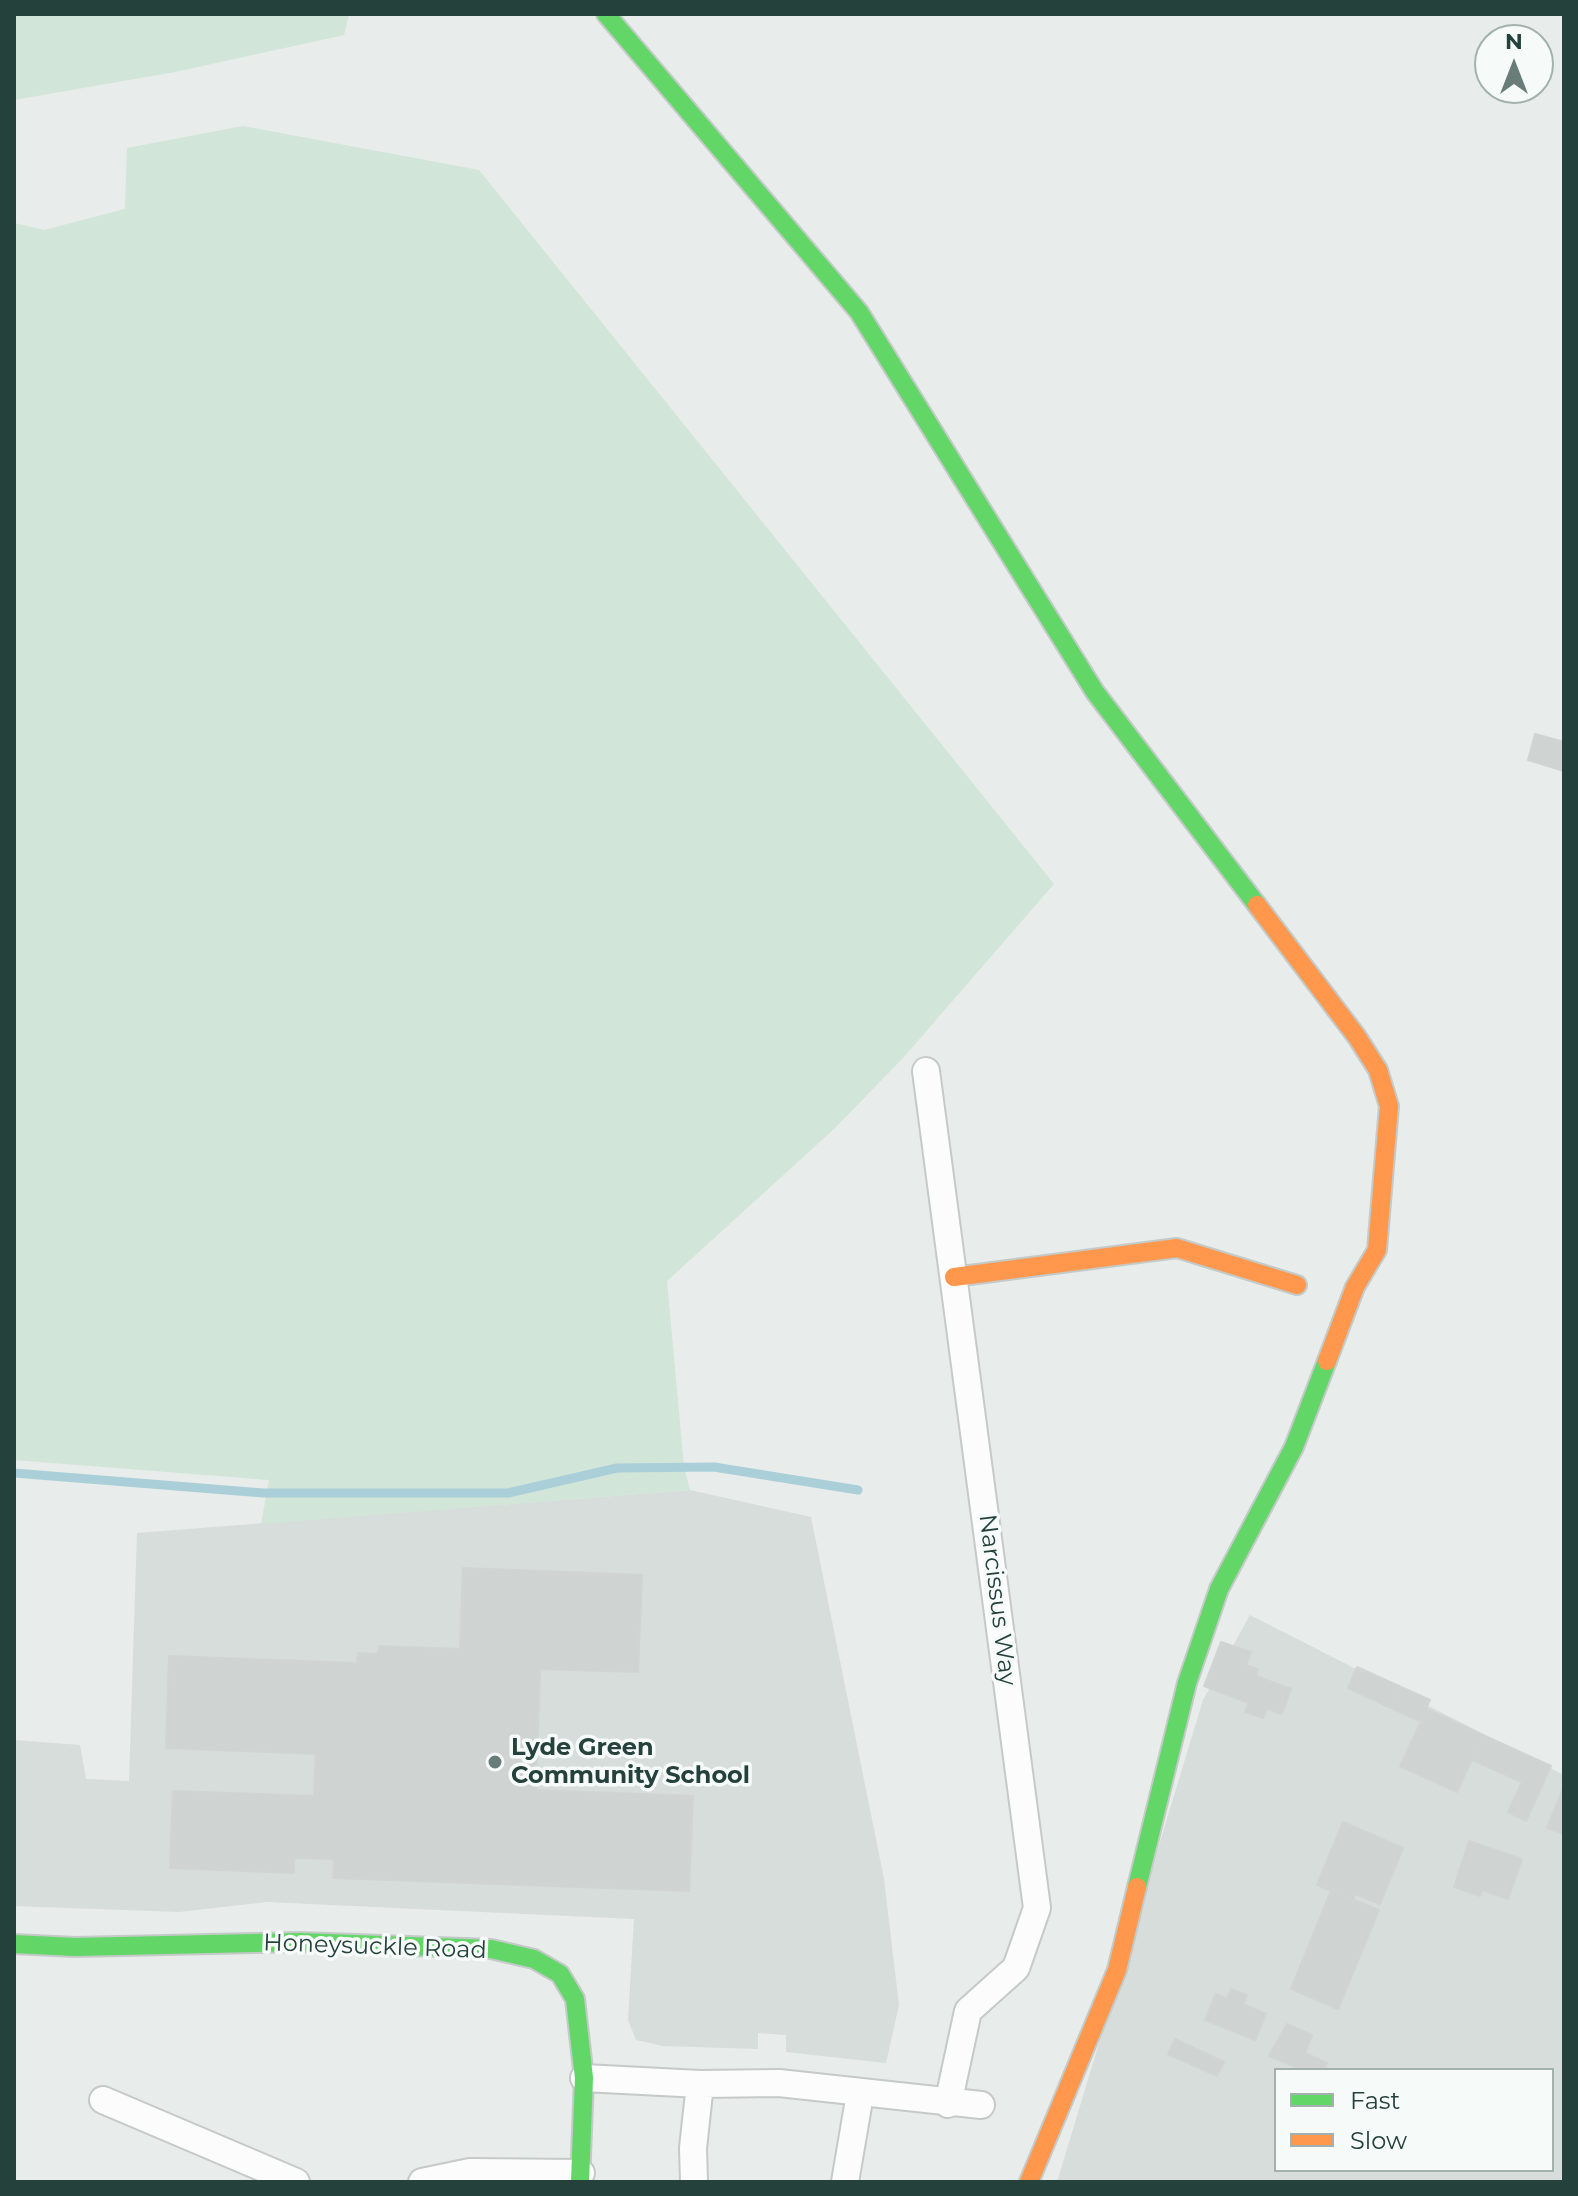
<!DOCTYPE html>
<html>
<head>
<meta charset="utf-8">
<style>
	body { margin:0 }
	#map { position:relative; width:1578px; height:2196px; overflow:hidden; background:#e8ecea; font-family:Montserrat,sans-serif }
	canvas { display:block }
	.frame { position:absolute; inset:0; border:16px solid #24413b; pointer-events:none }
	.legend { position:absolute; left:1274px; top:2068px; width:280px; height:104px; box-sizing:border-box; background:#f6fbf9; border:2px solid #a2b1ad; margin:0; padding:10px 14px; list-style:none; font-size:24px; color:#24413b }
	.legend li { display:flex; align-items:center; gap:16px; height:40px }
	.legend b { width:40px; border:2px solid #a2b1ad }
	.north { position:absolute; left:1474px; top:24px; width:80px; height:80px; box-sizing:border-box; background:#f6fbf9; border:2px solid #a2b1ad; border-radius:50%; rotate:0deg; font-size:22px; font-weight:700; line-height:32px; text-align:center; color:#24413b }
	.north::after { content:''; display:block; margin:auto; width:28px; height:36px; background:#697d78; clip-path:polygon(50% 0,100% 100%,50% 72%,0 100%) }
</style>
</head>
<body>
<div id="map">
<canvas width="1578" height="2196"></canvas>
<div class="frame"></div>
<ul class="legend">
<li><b style="height:10px;background:#63d668"></b>Fast</li>
<li><b style="height:10px;background:#ff974d"></b>Slow</li>
</ul>
<div class="north">N</div>
</div>
<script>
const c = document.querySelector('canvas').getContext('2d');
c.lineJoin = 'round';
function paint(path, color) { c.fillStyle = color; c.fill(path, 'evenodd'); }
const poly = rows => new Path2D(rows.map(r => 'M' + r).join(''));
function trace(path, color, width, dash) { c.strokeStyle = color; c.lineWidth = width; c.lineCap = dash ? 'butt' : 'round'; c.setLineDash(dash || []); c.stroke(path); }
function drawText(font, color, halo, rows, align = 'center') {
  c.font = font + ' Montserrat,sans-serif'; c.lineWidth = 7; c.setLineDash([]); c.textBaseline = 'middle'; c.strokeStyle = halo; c.fillStyle = color; for (const [text, x, y, turn = 0] of rows) {
    c.save(); c.translate(x, y); c.rotate((+turn || 0) * Math.PI / 180); c.textAlign = isNaN(turn) ? turn : align; if (halo) c.strokeText(text, 0, 0); c.fillText(text, 0, 0); c.restore();
  }
}
paint(poly([
	[690,1490,811,1517,884,1879,899,2005,886,2063,786,2052,786,2035,758,2033,758,2049,663,2046,636,2040,628,2020,634,1919,267,1902,179,1912,14,1906,14,1740,80,1745,86,1779,129,1781,137,1533],
	[1250,1615,1564,1775,1564,2182,1057,2182,1203,1700],
	[1276,2070,1552,2070,1552,2170,1276,2170]
]), '#d6ddda');
paint(poly([
	[14,14,349,14,344,35,175,72,14,100],
	[243,126,479,170,1054,884,903,1058,834,1129,667,1281,684,1467,690,1490,261,1524,269,1480,14,1460,14,223,44,230,125,209,127,148]
]), '#d1e5d8');
trace(poly([
	[14,1473,263,1493,508,1493,617,1468,714,1467,858,1490]
]), '#aacfd9', 9);
const building = poly([
	[1535,734,1564,742,1564,771,1528,760,1535,734],
	[463,1568,642,1575,638,1672,540,1669,536,1790,693,1796,689,1891,333,1878,334,1859,294,1858,294,1873,170,1868,173,1791,314,1796,316,1754,166,1748,169,1656,357,1663,358,1653,378,1654,379,1646,460,1649,463,1568],
	[1221,1642,1251,1652,1246,1665,1258,1669,1256,1676,1291,1689,1282,1714,1267,1709,1263,1718,1245,1712,1249,1703,1204,1686,1221,1642],
	[1357,1667,1401,1687,1391,1708,1348,1688,1357,1667],
	[1401,1687,1430,1700,1420,1721,1391,1708,1401,1687],
	[1427,1709,1483,1735,1457,1792,1400,1766,1427,1709],
	[1483,1735,1551,1766,1526,1821,1508,1812,1522,1782,1472,1760,1483,1735],
	[1564,1786,1564,1834,1547,1828,1564,1786],
	[1343,1822,1403,1848,1380,1904,1355,1894,1353,1900,1317,1885,1343,1822],
	[1469,1841,1522,1859,1508,1899,1482,1890,1480,1896,1454,1887,1469,1841],
	[1331,1891,1379,1910,1338,2009,1291,1989,1331,1891],
	[1231,1989,1247,1995,1243,2004,1266,2014,1255,2040,1205,2020,1216,1994,1227,1999,1231,1989],
	[1287,2024,1312,2035,1305,2053,1327,2063,1324,2070,1303,2070,1269,2056,1287,2024],
	[1175,2039,1224,2062,1217,2076,1168,2054,1175,2039]
]);
paint(building, '#cfd3d2');
trace(building, '#d0d5d3', 2);
const street = poly([
	[926,1071,1037,1908,1016,1968,968,2011,948,2104],
	[584,2078,700,2084,779,2083,981,2105],
	[103,2100,296,2182],
	[422,2182,470,2172,581,2173],
	[694,2182,693,2148,700,2084],
	[845,2182,860,2094]
]);
const fast = poly([
	[606,14,859,312,1095,692,1257,905],
	[1137,1887,1187,1683,1219,1589,1294,1447,1327,1361],
	[14,1944,75,1947,300,1942,491,1949,534,1959,560,1974,575,1999,584,2078,580,2182]
]);
const slow = poly([
	[1257,905,1357,1037,1378,1070,1389,1106,1377,1250,1355,1287,1327,1361],
	[954,1277,1177,1248,1297,1285],
	[1029,2182,1117,1970,1137,1887]
]);
trace(street, '#c5c9c8', 30);
trace(fast, '#c3cac8', 22);
trace(slow, '#c3cac8', 22);
trace(street, '#fcfcfc', 26);
trace(fast, '#63d668', 18);
trace(slow, '#ff974d', 18);
for (const [x, y, r, color] of [
	[495,1762,8,"#697d78"]
]) { const dot = new Path2D(); dot.arc(x, y, r, 0, 2 * Math.PI); c.fillStyle = color; c.fill(dot); trace(dot, '#f6fbf9', 3); }
drawText('24px', '#24413b', '#f6fbf9', [
	["Narcissus Way",997,1600,83],
	["Honeysuckle Road",375,1947,2]
]);
drawText('bold 24px', '#24413b', '#f6fbf9', [
	["Lyde Green",511,1748],
	["Community School",511,1776]
], 'left');
</script>
</body>
</html>
